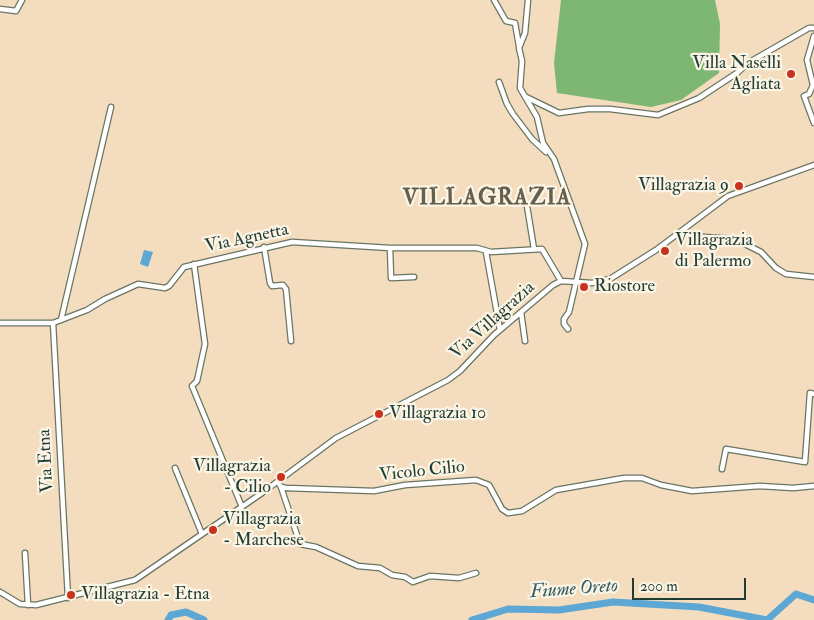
<!DOCTYPE html>
<html>
<head>
<meta charset="utf-8">
<style>
	body { margin:0 }
	#map { position:relative; width:814px; height:620px; overflow:hidden; background:#f3ddbe; font-family:"IM FELL Double Pica",serif }
	canvas { display:block }
	.scale { position:absolute; left:632px; top:578px; width:114px; height:22px; box-sizing:border-box; border:2px solid #1f3d34; border-top:0; padding-left:6px; font-size:15px; line-height:18px; white-space:nowrap; color:#1f3d34; -webkit-text-stroke:4px #fcf5e5; paint-order:stroke }
</style>
</head>
<body>
<div id="map">
<canvas width="814" height="620"></canvas>
<div class="scale">200 m</div>
</div>
<script>
const c = document.querySelector('canvas').getContext('2d');
c.lineJoin = 'round';
function paint(path, color) { c.fillStyle = color; c.fill(path, 'evenodd'); }
const poly = rows => new Path2D(rows.map(r => 'M' + r).join(''));
function trace(path, color, width, dash) { c.strokeStyle = color; c.lineWidth = width; c.lineCap = dash ? 'butt' : 'round'; c.setLineDash(dash || []); c.stroke(path); }
function drawText(font, color, halo, rows, align = 'center') {
  c.font = font + ' "IM FELL Double Pica",serif'; c.lineWidth = 4.5; c.setLineDash([]); c.textBaseline = 'middle'; c.strokeStyle = halo; c.fillStyle = color; for (const [text, x, y, turn = 0] of rows) {
    c.save(); c.translate(x, y); c.rotate((+turn || 0) * Math.PI / 180); c.textAlign = isNaN(turn) ? turn : align; if (halo) c.strokeText(text, 0, 0); c.fillText(text, 0, 0); c.restore();
  }
}
paint(poly([
	[561,0,715,0,720,24,719,73,681,100,651,107,557,93,554,63]
]), '#7eb673');
paint(poly([
	[144,250,153,252,148,267,140,264]
]), '#5ca7d4');
trace(poly([
	[168,620,171,615,186,612,204,620],
	[472,620,508,609,559,610,613,602,699,607,767,620],
	[767,620,796,594,814,600]
]), '#5ca7d4', 7);
const street = poly([
	[494,0,506,21,515,23,519,46],
	[528,0,525,33,519,48,522,61,520,88,537,117,543,143,554,159,585,244,569,312,564,319,564,324,568,329],
	[0,9,16,11,22,0],
	[814,36,807,60,813,85,809,94,804,96,814,123],
	[499,82,507,104,513,114,532,139,546,152],
	[526,97,559,113,588,109,610,109,658,115,699,98,737,73,748,63,809,28,814,28],
	[527,206,534,249],
	[682,231,689,236,735,239,761,252,776,268,786,274,814,277],
	[264,247,270,283,272,286,283,285,286,289,291,341],
	[390,248,391,278,414,277],
	[486,252,500,330],
	[194,264,205,344,197,381,192,386,242,507],
	[521,312,525,341],
	[61,320,111,107],
	[0,323,53,323,87,310,105,299,138,284,165,288,169,286,184,267,292,242,390,248,477,248,491,252,542,249,561,281],
	[53,323,68,598],
	[175,468,202,534],
	[722,469,726,449,805,462,810,393,814,394],
	[278,482,281,487,286,488,374,491,405,485,476,480,489,485,502,509,508,513,522,511,556,490,624,478,642,478,661,485,692,491,760,486,793,488,814,486],
	[281,487,300,544,316,547,358,566,380,568,392,575,405,577,413,582,430,576,459,578,476,573],
	[25,553,28,605],
	[0,592,20,604,36,605,135,580,262,493,336,438,448,380,460,371,494,335,553,285,561,281,592,283,610,279,656,250,728,196,814,165]
]);
trace(street, '#697564', 7);
trace(street, '#fff', 4.5);
for (const [x, y, r, color] of [
	[791,74,5,"#c8321e"],
	[739,186,5,"#c8321e"],
	[665,251,5,"#c8321e"],
	[584,287,5,"#c8321e"],
	[379,414,5,"#c8321e"],
	[281,477,5,"#c8321e"],
	[213,530,5,"#c8321e"],
	[71,595,5,"#c8321e"]
]) { const dot = new Path2D(); dot.arc(x, y, r, 0, 2 * Math.PI); c.fillStyle = color; c.fill(dot); trace(dot, '#fcf5e5', 2); }
drawText('18px', '#1f3d34', '#fcf5e5', [
	["Villa Naselli",781,64,"right"],
	["Agliata",781,85,"right"],
	["Villagrazia 9",729,186,"right"],
	["Villagrazia",675,241],
	["di Palermo",675,262],
	["Riostore",594,287],
	["Villagrazia 10",389,414],
	["Villagrazia",271,467,"right"],
	["- Cilio",271,488,"right"],
	["Villagrazia",223,520],
	["- Marchese",223,541],
	["Villagrazia - Etna",81,595]
], 'left');
drawText('18px', '#1f3d34', '#fcf5e5', [
	["Via Agnetta",247,239,-12],
	["Via Villagrazia",493,321,-42],
	["Via Etna",47,461,-93],
	["Vicolo Cilio",422,472,-6]
]);
drawText('italic 19px', '#315d64', '#fcf5e5', [
	["Fiume Oreto",574,590,-4]
]);
c.letterSpacing = '1px';
drawText('bold 22px', '#655f4d', '#fcf5e5', [
	["VILLAGRAZIA",487,199]
]);
c.letterSpacing = '0px';
</script>
</body>
</html>
